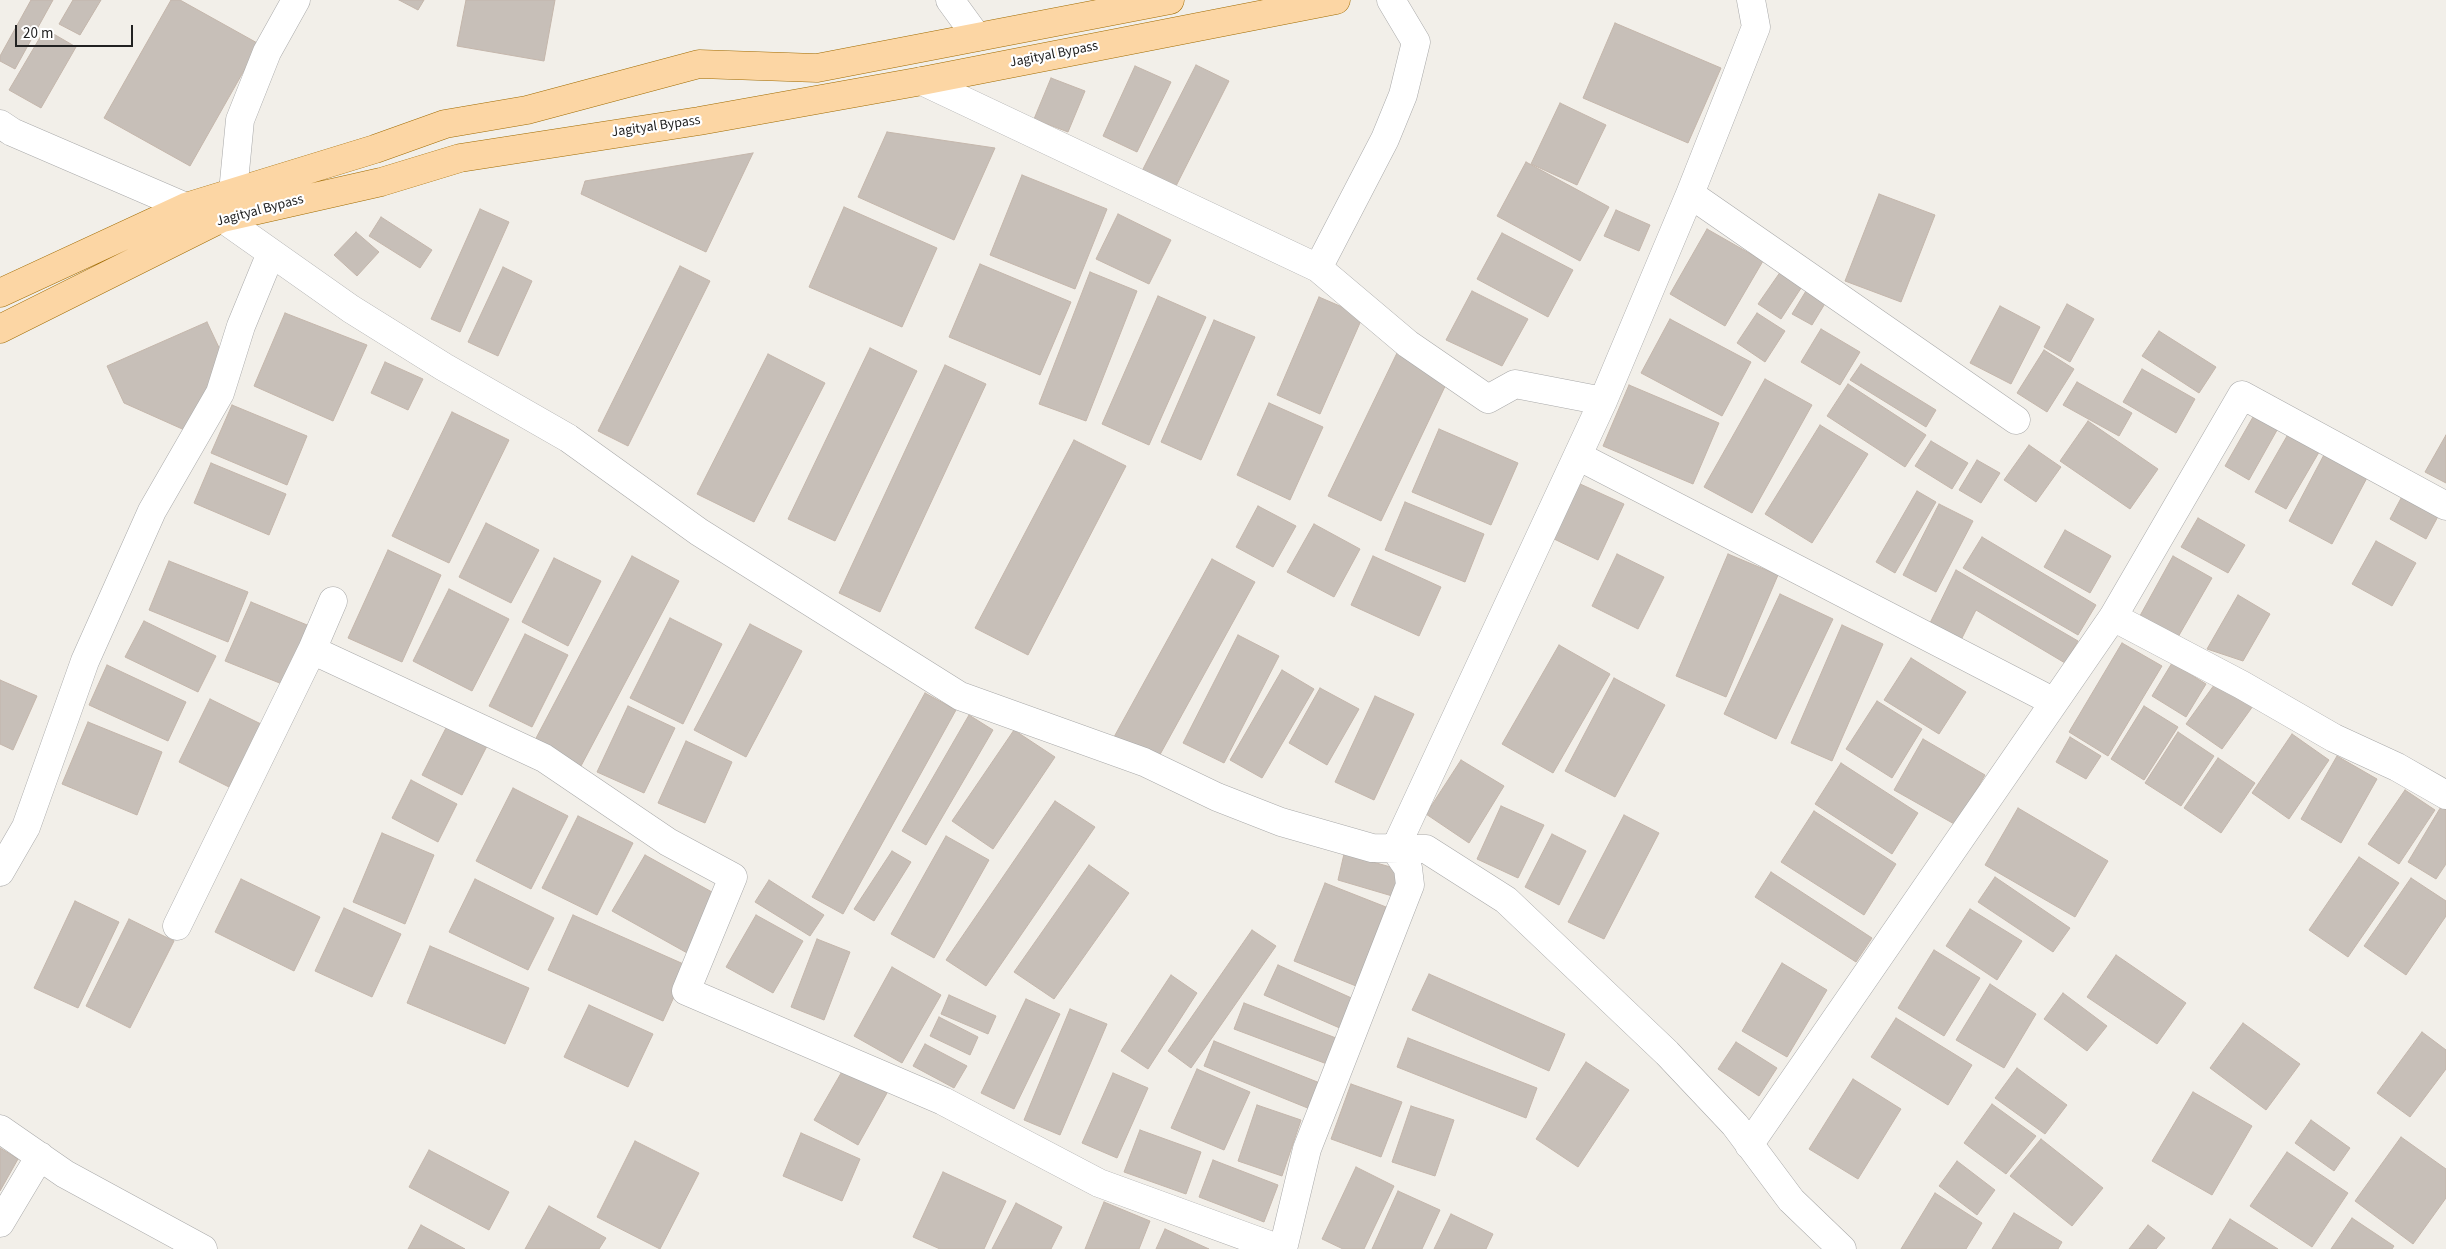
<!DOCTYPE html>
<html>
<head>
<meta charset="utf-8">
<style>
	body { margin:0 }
	#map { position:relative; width:2446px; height:1249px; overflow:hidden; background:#f2efe9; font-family:"Source Sans 3",sans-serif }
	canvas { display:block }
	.scale { position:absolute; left:15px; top:25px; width:118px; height:22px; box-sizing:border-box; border:2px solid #222; border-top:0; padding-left:6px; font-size:15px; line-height:18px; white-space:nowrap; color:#222; -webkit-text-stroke:4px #fff; paint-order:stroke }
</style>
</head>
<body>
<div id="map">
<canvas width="2446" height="1249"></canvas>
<div class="scale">20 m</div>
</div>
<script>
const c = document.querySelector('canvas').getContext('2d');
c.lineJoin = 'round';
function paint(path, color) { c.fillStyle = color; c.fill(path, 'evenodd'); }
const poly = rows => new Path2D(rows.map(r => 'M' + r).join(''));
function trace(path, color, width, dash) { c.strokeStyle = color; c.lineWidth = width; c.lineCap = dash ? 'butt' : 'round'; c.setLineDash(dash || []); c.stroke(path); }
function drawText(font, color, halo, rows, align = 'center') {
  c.font = font + ' "Source Sans 3",sans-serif'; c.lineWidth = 4.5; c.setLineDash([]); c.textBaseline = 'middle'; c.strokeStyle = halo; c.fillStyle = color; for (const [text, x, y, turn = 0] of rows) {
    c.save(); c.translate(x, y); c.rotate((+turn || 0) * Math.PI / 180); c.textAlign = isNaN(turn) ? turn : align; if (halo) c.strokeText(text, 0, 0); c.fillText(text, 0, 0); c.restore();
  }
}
const building = poly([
	[31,0,53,0,15,69,0,61,0,56,31,0],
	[73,0,101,0,80,35,59,24,73,0],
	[171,0,180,0,259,44,190,166,104,118,171,0],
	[399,0,424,0,418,10,399,0],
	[466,0,555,0,544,61,457,46,466,0],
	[1615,23,1721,68,1688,143,1583,98,1615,23],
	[45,29,76,47,41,108,9,90,45,29],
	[1196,65,1229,81,1175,188,1142,171,1196,65],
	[1135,66,1171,82,1137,152,1103,136,1135,66],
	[1051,78,1085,91,1068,132,1034,119,1051,78],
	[1560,103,1606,125,1577,185,1531,164,1560,103],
	[887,132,995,148,954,240,858,197,887,132],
	[753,153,706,252,581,194,585,181,753,153],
	[1526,162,1609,207,1580,261,1497,216,1526,162],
	[1022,175,1107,209,1075,289,990,255,1022,175],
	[1879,194,1935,215,1901,302,1845,281,1879,194],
	[844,207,937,248,902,327,809,287,844,207],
	[480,209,509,222,460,332,431,319,480,209],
	[1616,210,1650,225,1639,251,1604,236,1616,210],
	[1118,214,1171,240,1149,284,1096,259,1118,214],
	[381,217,432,250,420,268,369,236,381,217],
	[1707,229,1763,261,1725,326,1670,294,1707,229],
	[356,232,379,252,357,276,334,255,356,232],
	[1502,233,1573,270,1548,317,1477,279,1502,233],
	[980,264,1071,302,1040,375,949,337,980,264],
	[680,266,710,281,628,446,598,431,680,266],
	[503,267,532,281,498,356,468,342,503,267],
	[1783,268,1805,282,1781,319,1758,304,1783,268],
	[1090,272,1137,291,1086,421,1039,404,1090,272],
	[1812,281,1832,292,1812,325,1792,314,1812,281],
	[1472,291,1528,319,1502,366,1446,340,1472,291],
	[1158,296,1206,317,1149,445,1102,424,1158,296],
	[1319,297,1363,316,1320,414,1277,395,1319,297],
	[2067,304,2094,319,2070,362,2044,347,2067,304],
	[2000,306,2040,327,2011,384,1970,363,2000,306],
	[285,313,367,345,333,421,254,386,285,313],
	[1757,313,1785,331,1765,362,1737,343,1757,313],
	[1670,319,1751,362,1722,416,1641,373,1670,319],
	[1214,320,1255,337,1201,460,1161,442,1214,320],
	[207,322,222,354,189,432,124,403,107,366,207,322],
	[1821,329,1860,352,1840,385,1801,362,1821,329],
	[2159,331,2216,367,2199,393,2142,356,2159,331],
	[870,348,917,371,835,541,788,519,870,348],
	[2044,350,2074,369,2047,412,2017,393,2044,350],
	[1397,353,1449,378,1381,521,1328,496,1397,353],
	[768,354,825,383,754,522,697,494,768,354],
	[385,362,423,379,408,410,371,393,385,362],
	[1861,364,1936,410,1926,427,1850,380,1861,364],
	[945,365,986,384,880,612,839,593,945,365],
	[2142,369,2195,399,2176,433,2123,402,2142,369],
	[1765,379,1812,405,1752,513,1704,487,1765,379],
	[2077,382,2132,413,2119,436,2063,405,2077,382],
	[1848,384,1926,435,1905,467,1827,416,1848,384],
	[1629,385,1719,423,1693,484,1603,446,1629,385],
	[1269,403,1323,427,1290,500,1237,475,1269,403],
	[232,405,307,436,287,485,211,453,232,405],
	[2257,410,2281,423,2249,480,2225,466,2257,410],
	[452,412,509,440,449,563,392,536,452,412],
	[2088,421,2158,469,2130,509,2060,461,2088,421],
	[1820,425,1868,454,1812,543,1765,514,1820,425],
	[1439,429,1518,463,1491,525,1412,492,1439,429],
	[2291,429,2322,447,2286,509,2255,492,2291,429],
	[2446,435,2446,483,2425,472,2446,435],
	[1074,440,1126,466,1028,655,975,628,1074,440],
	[1931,441,1968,463,1952,489,1915,466,1931,441],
	[2029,445,2061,467,2036,502,2004,480,2029,445],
	[2326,451,2369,474,2332,544,2289,521,2326,451],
	[1977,460,2000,473,1981,503,1959,490,1977,460],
	[211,463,286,494,269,535,194,503,211,463],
	[1578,483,1624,504,1598,560,1552,538,1578,483],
	[2407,487,2443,507,2426,539,2390,519,2407,487],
	[1917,491,1936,502,1895,573,1876,562,1917,491],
	[1405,502,1484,534,1465,582,1385,550,1405,502],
	[1939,504,1973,521,1936,592,1903,575,1939,504],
	[1258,506,1296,526,1273,567,1236,547,1258,506],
	[2198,518,2245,545,2228,573,2181,547,2198,518],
	[486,523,539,550,511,603,459,577,486,523],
	[1314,524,1360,549,1334,597,1287,572,1314,524],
	[2065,530,2111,556,2090,593,2044,567,2065,530],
	[1982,537,2096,605,2078,635,1963,568,1982,537],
	[2376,541,2416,563,2392,606,2352,584,2376,541],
	[388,550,441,575,402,662,348,638,388,550],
	[1617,554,1664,577,1638,629,1592,606,1617,554],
	[1728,554,1778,575,1726,697,1676,676,1728,554],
	[632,556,679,581,581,766,534,742,632,556],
	[1373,556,1441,587,1419,636,1351,605,1373,556],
	[2173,556,2212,578,2174,644,2136,623,2173,556],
	[554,558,601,581,568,646,522,622,554,558],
	[1212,559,1255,582,1157,760,1114,737,1212,559],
	[169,561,248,592,228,642,149,610,169,561],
	[1956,570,2078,641,2065,663,1976,610,1961,640,1930,623,1956,570],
	[449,589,509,619,472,691,413,661,449,589],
	[1780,594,1833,619,1776,739,1724,714,1780,594],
	[2238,595,2270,614,2243,661,2207,649,2238,595],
	[251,602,312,627,287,686,225,661,251,602],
	[670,618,722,644,683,724,630,698,670,618],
	[144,621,216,656,198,692,125,657,144,621],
	[750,624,802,651,746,757,694,730,750,624],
	[1842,625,1883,644,1832,761,1791,743,1842,625],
	[525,634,568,655,532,727,489,706,525,634],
	[1238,635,1279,656,1224,763,1183,743,1238,635],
	[2122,643,2162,666,2108,756,2069,732,2122,643],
	[1559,645,1610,674,1553,773,1502,744,1559,645],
	[1911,658,1966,692,1939,734,1884,700,1911,658],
	[2172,663,2206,684,2186,717,2152,696,2172,663],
	[107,665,186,702,168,741,89,705,107,665],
	[1282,670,1314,689,1262,778,1230,760,1282,670],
	[1614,678,1665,705,1615,797,1565,771,1614,678],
	[0,680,37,696,13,750,0,744,0,680],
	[2217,681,2253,706,2222,749,2186,724,2217,681],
	[1320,688,1359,709,1327,765,1289,743,1320,688],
	[925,693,956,710,843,914,812,897,925,693],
	[1375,696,1414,714,1374,800,1335,782,1375,696],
	[210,699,261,724,229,787,179,762,210,699],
	[1877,701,1922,729,1892,778,1846,749,1877,701],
	[628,706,675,728,644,793,597,772,628,706],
	[2144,706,2178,727,2144,780,2111,759,2144,706],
	[969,715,993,730,926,845,902,831,969,715],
	[88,722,162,752,137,815,62,784,88,722],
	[447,726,487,746,462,795,422,775,447,726],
	[1014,730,1055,757,993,849,952,821,1014,730],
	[2178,732,2214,756,2181,806,2145,783,2178,732],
	[2292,734,2329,760,2289,819,2252,793,2292,734],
	[2070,737,2101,756,2086,779,2056,762,2070,737],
	[1923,739,1985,775,1956,825,1894,790,1923,739],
	[686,741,732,762,705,823,658,803,686,741],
	[2337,756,2377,779,2341,843,2301,819,2337,756],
	[2218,758,2255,783,2221,833,2184,808,2218,758],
	[1461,760,1504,786,1469,843,1426,814,1461,760],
	[1841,763,1918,813,1892,854,1815,804,1841,763],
	[411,780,457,804,438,842,392,818,411,780],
	[513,788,568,816,531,889,476,861,513,788],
	[2405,790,2435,810,2399,864,2368,844,2405,790],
	[1055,801,1095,827,986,986,946,960,1055,801],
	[2442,805,2446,808,2446,864,2436,879,2408,862,2442,805],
	[1501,806,1544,825,1518,878,1477,859,1501,806],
	[2018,808,2108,861,2075,917,1985,865,2018,808],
	[1814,811,1896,864,1864,915,1781,862,1814,811],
	[1624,815,1659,833,1604,939,1568,922,1624,815],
	[578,816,633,843,597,915,542,888,578,816],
	[382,833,434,855,405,924,353,902,382,833],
	[1552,834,1586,851,1559,905,1525,887,1552,834],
	[946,836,989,860,934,958,891,934,946,836],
	[892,851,911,862,874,921,854,909,892,851],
	[1344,854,1405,871,1399,898,1338,880,1344,854],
	[645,855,721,897,689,954,612,911,645,855],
	[2359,857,2399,883,2348,957,2309,930,2359,857],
	[1089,865,1129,893,1054,999,1014,972,1089,865],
	[1771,872,1872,938,1856,962,1755,897,1771,872],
	[1995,877,2070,928,2053,952,1978,902,1995,877],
	[2411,878,2446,901,2446,916,2406,975,2364,946,2411,878],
	[241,879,320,917,294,971,215,932,241,879],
	[475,879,554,918,528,970,449,932,475,879],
	[769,880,824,915,810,936,755,902,769,880],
	[1325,883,1386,907,1356,986,1294,961,1325,883],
	[75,901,119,922,78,1008,34,988,75,901],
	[344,908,401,934,372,997,315,971,344,908],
	[1970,909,2022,941,1997,980,1946,946,1970,909],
	[573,915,688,966,663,1021,548,970,573,915],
	[756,915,803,941,773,993,726,967,756,915],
	[129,919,174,941,130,1028,86,1006,129,919],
	[1252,930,1276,946,1191,1068,1168,1051,1252,930],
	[817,939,850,952,824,1020,791,1007,817,939],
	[430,946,529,988,505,1044,407,1003,430,946],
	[1934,950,1980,978,1944,1036,1898,1008,1934,950],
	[2116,955,2186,1003,2157,1044,2087,997,2116,955],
	[1782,963,1827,990,1787,1057,1742,1031,1782,963],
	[1278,965,1356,1000,1342,1029,1264,995,1278,965],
	[892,967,941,995,902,1063,854,1036,892,967],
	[1429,974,1565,1034,1549,1071,1412,1010,1429,974],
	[1171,975,1197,993,1148,1069,1121,1051,1171,975],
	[1990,984,2036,1014,2004,1068,1956,1040,1990,984],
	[2063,993,2107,1026,2087,1051,2044,1019,2063,993],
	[949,995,996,1016,988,1034,941,1014,949,995],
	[1026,999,1060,1014,1014,1109,981,1093,1026,999],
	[1244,1003,1336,1038,1327,1064,1234,1029,1244,1003],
	[589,1005,653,1034,628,1087,564,1057,589,1005],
	[1070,1009,1107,1024,1060,1135,1024,1120,1070,1009],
	[939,1017,978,1037,970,1055,930,1036,939,1017],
	[1896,1018,1972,1065,1948,1105,1871,1057,1896,1018],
	[2243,1023,2300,1064,2266,1110,2210,1068,2243,1023],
	[2422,1032,2446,1050,2446,1069,2410,1117,2377,1093,2422,1032],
	[1408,1038,1537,1088,1526,1118,1397,1067,1408,1038],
	[1214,1041,1325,1085,1315,1111,1204,1066,1214,1041],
	[1736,1042,1777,1068,1759,1096,1718,1069,1736,1042],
	[925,1044,967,1066,954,1088,913,1066,925,1044],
	[1586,1062,1629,1090,1578,1167,1536,1139,1586,1062],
	[844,1068,887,1093,858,1145,814,1120,844,1068],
	[2017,1068,2067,1105,2045,1134,1995,1098,2017,1068],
	[1197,1069,1250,1092,1224,1150,1171,1128,1197,1069],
	[1113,1073,1148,1088,1117,1158,1082,1143,1113,1073],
	[1853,1079,1901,1109,1858,1179,1809,1149,1853,1079],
	[1351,1084,1402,1102,1381,1157,1331,1139,1351,1084],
	[2193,1092,2252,1126,2212,1195,2152,1161,2193,1092],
	[1992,1104,2036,1136,2006,1174,1964,1143,1992,1104],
	[1257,1105,1301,1120,1282,1176,1238,1161,1257,1105],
	[1411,1106,1454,1120,1435,1176,1392,1162,1411,1106],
	[2311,1120,2350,1148,2334,1171,2295,1143,2311,1120],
	[1140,1130,1201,1152,1186,1194,1124,1172,1140,1130],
	[801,1133,860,1159,842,1201,783,1176,801,1133],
	[2401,1137,2446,1169,2446,1198,2413,1244,2355,1201,2401,1137],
	[2041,1139,2103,1188,2072,1226,2010,1176,2041,1139],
	[635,1141,699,1173,660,1249,597,1217,635,1141],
	[0,1148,18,1159,0,1191,0,1148],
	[429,1150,509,1192,489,1230,409,1187,429,1150],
	[2287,1152,2348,1193,2312,1247,2250,1206,2287,1152],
	[1213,1160,1278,1185,1264,1222,1199,1197,1213,1160],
	[1957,1161,1995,1190,1977,1215,1939,1186,1957,1161],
	[1356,1167,1394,1186,1364,1249,1343,1249,1322,1239,1356,1167],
	[943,1172,1006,1201,984,1249,940,1249,913,1237,943,1172],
	[1398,1191,1440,1210,1422,1249,1372,1249,1398,1191],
	[1935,1193,1982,1223,1966,1249,1901,1249,1935,1193],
	[1104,1202,1150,1221,1139,1249,1085,1249,1104,1202],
	[1016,1203,1062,1227,1051,1249,992,1249,1016,1203],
	[549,1206,606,1238,599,1249,525,1249,549,1206],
	[2014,1213,2062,1242,2058,1249,1992,1249,2014,1213],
	[1451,1214,1493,1234,1486,1249,1434,1249,1451,1214],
	[2352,1218,2394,1246,2392,1249,2331,1249,2352,1218],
	[2230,1219,2278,1249,2212,1249,2230,1219],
	[421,1225,465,1249,408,1249,421,1225],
	[2148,1225,2165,1238,2156,1249,2129,1249,2148,1225],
	[1165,1229,1209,1249,1156,1249,1165,1229]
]);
paint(building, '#c7bfb8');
trace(building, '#c4b6ab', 1);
const minor = poly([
	[950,0,977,37],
	[922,81,1318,268,1408,344,1488,399,1515,384,1603,401],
	[0,124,12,132,186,207,222,218,351,309,444,367,568,438,699,532,960,696,1144,762,1217,797,1281,822,1372,848,1426,849,1506,900,1667,1053,1735,1125,1791,1200,1842,1249],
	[233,192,240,120,267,52,296,0],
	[1690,194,2016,420],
	[1318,268,1385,139,1403,95,1416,42,1391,0],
	[1578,456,2054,702],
	[2113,617,2242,685,2334,738,2397,767,2446,795],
	[312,650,544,758,668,842,733,877,686,991,943,1101,1099,1183,1280,1249],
	[0,872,26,827,85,661,152,511,220,393,241,326,271,253],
	[177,926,312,650,333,601],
	[0,1129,65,1174,203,1249],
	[1749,1145,2113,617,2242,395,2446,506],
	[0,1223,40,1156],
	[1283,1249,1307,1149,1410,885,1408,868,1395,849,1603,401,1690,194,1756,27,1751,0]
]);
const primary = poly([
	[0,293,186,207,375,149,445,124,527,110,699,64,817,68,1170,0],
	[0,329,222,218,381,182,460,158,699,121,922,81,1336,0]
]);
trace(minor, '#a9a9a9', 29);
trace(primary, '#a06b00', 29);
trace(minor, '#fff', 28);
trace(primary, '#fcd6a4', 28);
drawText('14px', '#222', '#fff', [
	["Jagityal Bypass",1054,55,-11],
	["Jagityal Bypass",656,127,-8],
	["Jagityal Bypass",260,211,-15]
]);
</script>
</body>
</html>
